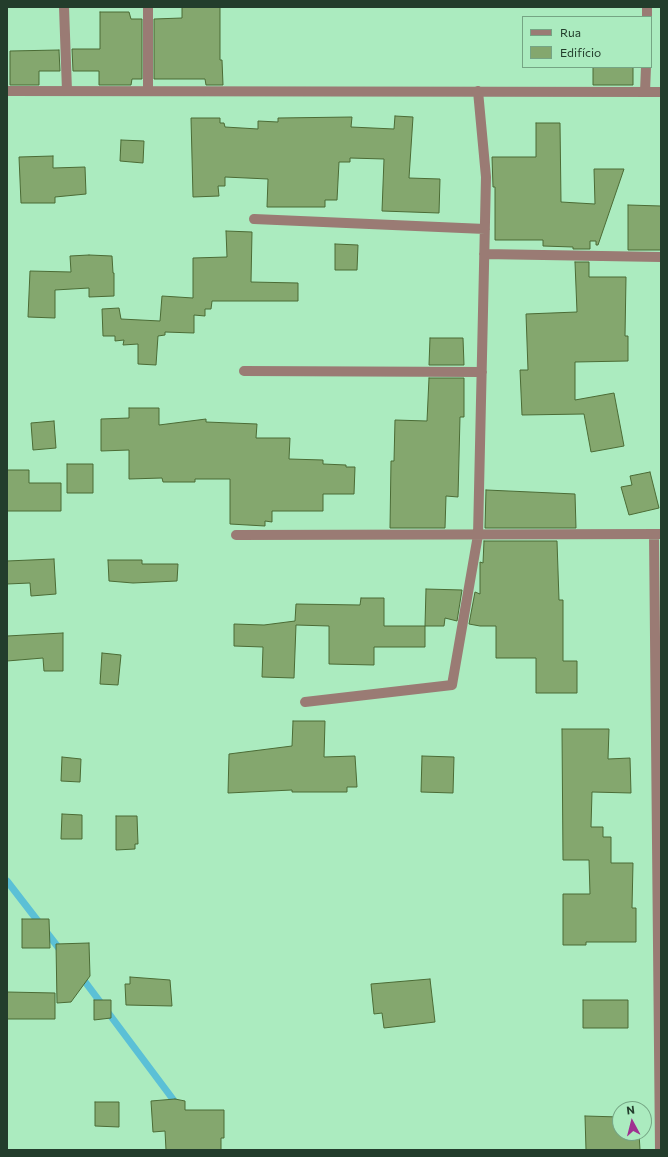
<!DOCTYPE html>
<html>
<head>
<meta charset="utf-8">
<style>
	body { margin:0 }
	#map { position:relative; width:668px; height:1157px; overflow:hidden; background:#abebbf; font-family:Commissioner,sans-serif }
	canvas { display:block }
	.frame { position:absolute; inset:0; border:8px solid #233d2c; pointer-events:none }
	.legend { position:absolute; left:522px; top:16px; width:130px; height:52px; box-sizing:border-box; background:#abebbf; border:1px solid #75a584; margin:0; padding:5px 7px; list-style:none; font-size:12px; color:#233d2c }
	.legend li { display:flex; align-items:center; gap:8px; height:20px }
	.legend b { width:20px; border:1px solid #75a584 }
	.north { position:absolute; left:612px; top:1101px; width:40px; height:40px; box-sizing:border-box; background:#abebbf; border:1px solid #75a584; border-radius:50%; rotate:353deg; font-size:11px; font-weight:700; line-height:16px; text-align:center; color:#233d2c }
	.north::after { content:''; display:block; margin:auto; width:14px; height:18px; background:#9f3190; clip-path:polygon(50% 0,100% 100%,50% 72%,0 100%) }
</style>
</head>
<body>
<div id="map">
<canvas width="668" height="1157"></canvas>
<div class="frame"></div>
<ul class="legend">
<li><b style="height:5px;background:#9a7b74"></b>Rua</li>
<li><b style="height:11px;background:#84a76e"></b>Edifício</li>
</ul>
<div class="north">N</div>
</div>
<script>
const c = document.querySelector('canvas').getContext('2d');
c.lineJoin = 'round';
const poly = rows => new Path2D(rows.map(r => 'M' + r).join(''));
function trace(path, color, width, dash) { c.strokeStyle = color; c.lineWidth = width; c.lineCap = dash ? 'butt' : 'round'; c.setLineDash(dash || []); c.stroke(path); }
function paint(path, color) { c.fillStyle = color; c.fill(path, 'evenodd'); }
trace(poly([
	[7,881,61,951],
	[80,975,178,1106]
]), '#5bc0d6', 7);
const building = poly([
	[182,7,220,7,220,60,222,60,223,85,206,85,205,79,154,79,154,19,182,18,182,7],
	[100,12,129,12,131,19,142,19,142,79,132,79,131,85,99,85,99,71,73,71,72,49,100,49,100,12],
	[59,50,60,71,39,71,39,85,10,85,10,51,59,50],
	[593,67,633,67,633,85,593,85,593,67],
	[395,116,413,117,409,178,440,179,439,213,382,211,384,159,350,158,350,162,339,162,337,200,325,200,325,207,267,207,268,179,225,177,225,186,218,186,219,196,193,197,191,118,220,118,220,123,224,123,225,127,258,129,258,121,278,122,278,118,352,117,351,127,394,129,395,116],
	[536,123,560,123,561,202,595,204,594,169,624,169,598,245,596,245,596,241,590,241,590,249,573,249,573,247,543,246,543,240,495,240,495,187,493,187,492,157,536,157,536,123],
	[121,140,144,141,143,163,120,161,121,140],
	[53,156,53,168,85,167,86,194,55,197,55,203,21,203,19,157,53,156],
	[628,205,661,206,661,250,628,250,628,205],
	[226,231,252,232,251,282,298,283,298,301,212,301,211,309,205,309,205,316,194,315,194,333,165,332,165,335,158,336,156,365,138,364,138,344,123,345,124,340,115,341,115,336,103,336,102,309,119,308,121,319,160,321,162,296,193,298,193,258,227,257,226,231],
	[335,244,358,245,357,270,335,270,335,244],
	[89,255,112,256,113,273,114,273,114,296,89,297,89,288,55,290,55,318,28,317,30,271,71,272,70,256,89,255],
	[575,262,589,262,589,277,626,277,625,336,628,336,628,361,575,362,575,400,614,393,624,446,591,452,584,414,522,415,520,370,528,370,526,314,577,312,575,262],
	[430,338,463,338,464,365,429,365,430,338],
	[429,378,464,378,464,417,460,417,458,497,446,496,445,528,390,528,391,461,394,461,395,420,427,421,429,378],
	[129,408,159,408,159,425,206,419,206,422,257,424,256,438,290,438,289,459,323,460,323,464,346,465,346,467,355,467,354,494,323,494,323,511,272,511,272,522,265,521,265,526,230,524,230,479,195,479,195,482,163,482,162,478,129,479,129,450,101,451,101,419,129,418,129,408],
	[54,421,56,448,33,450,31,423,54,421],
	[67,464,93,464,93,493,67,493,67,464],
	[7,470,29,470,29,483,61,483,61,511,7,511,7,470],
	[650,472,659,508,629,515,621,487,632,485,630,476,650,472],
	[486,490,575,494,576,528,485,528,486,490],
	[484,541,557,541,559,600,563,600,563,661,577,661,577,693,536,693,536,658,496,658,496,626,480,626,469,624,475,592,480,594,480,562,483,563,484,541],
	[54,559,56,594,31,596,30,583,7,584,7,561,54,559],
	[108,560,142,560,142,564,178,564,177,581,133,583,109,581,108,560],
	[426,589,462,590,457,621,445,618,444,626,425,626,426,589],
	[361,598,384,598,384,626,425,626,425,647,374,647,374,665,329,664,329,626,296,625,294,678,262,677,263,647,234,646,234,624,264,625,295,621,296,604,360,605,361,598],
	[63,633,63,671,44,671,43,658,7,661,7,636,63,633],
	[102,653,121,655,118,685,100,684,102,653],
	[293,721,325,721,324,757,355,756,357,787,347,787,347,792,292,792,292,790,228,793,229,754,292,746,293,721],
	[562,729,609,729,608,759,630,758,631,793,592,792,591,827,603,827,603,837,611,837,611,863,633,863,632,908,636,908,636,942,586,942,586,945,563,945,563,894,590,894,589,860,563,860,562,729],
	[422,756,454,757,453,793,421,792,422,756],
	[62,757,81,759,80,782,61,781,62,757],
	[62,814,82,815,82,839,61,839,62,814],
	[116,816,137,816,138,844,135,844,135,849,116,850,116,816],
	[22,919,49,919,50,948,22,948,22,919],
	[89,943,90,976,71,1002,57,1003,56,944,89,943],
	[130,977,170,980,172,1006,126,1005,125,984,130,984,130,977],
	[430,979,435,1022,384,1028,382,1013,374,1014,371,984,430,979],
	[7,992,55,993,55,1019,7,1019,7,992],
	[94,1000,111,1000,111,1018,94,1020,94,1000],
	[583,1000,628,1000,628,1028,583,1028,583,1000],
	[175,1099,185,1101,185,1110,224,1110,224,1138,221,1138,221,1150,166,1150,165,1131,153,1132,151,1101,175,1099],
	[95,1102,119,1102,119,1127,95,1126,95,1102],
	[585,1116,620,1117,620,1133,639,1133,640,1150,586,1150,585,1116]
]);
paint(building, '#84a76e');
trace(building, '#4b6b35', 1);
trace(poly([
	[64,7,67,91],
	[148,7,148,91],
	[647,17,647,7],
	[7,91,661,92],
	[645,92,646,67],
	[254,219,485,229],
	[484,254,661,257],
	[244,371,482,372],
	[654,534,660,1150],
	[236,535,661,534],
	[305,702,452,685,478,535,486,177,478,91]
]), '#9a7b74', 10);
</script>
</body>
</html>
